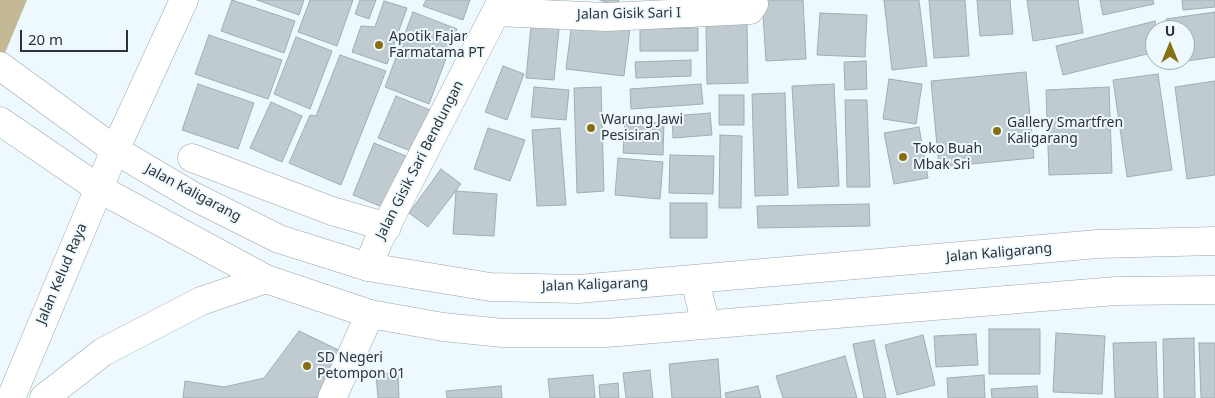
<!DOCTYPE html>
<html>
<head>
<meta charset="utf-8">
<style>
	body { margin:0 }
	#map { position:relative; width:1215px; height:398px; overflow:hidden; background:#edf9fe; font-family:"Noto Sans",sans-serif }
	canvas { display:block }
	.north { position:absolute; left:1145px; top:20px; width:50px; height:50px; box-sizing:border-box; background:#edf9fe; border:1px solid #a1aaae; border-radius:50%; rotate:0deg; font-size:14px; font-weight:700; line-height:20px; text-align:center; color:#2f3335 }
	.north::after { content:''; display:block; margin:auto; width:18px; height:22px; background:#877011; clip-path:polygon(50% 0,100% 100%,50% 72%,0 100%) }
	.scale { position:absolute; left:20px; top:30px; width:108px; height:22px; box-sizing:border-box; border:2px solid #2f3335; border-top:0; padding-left:6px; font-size:15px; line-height:18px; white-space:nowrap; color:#2f3335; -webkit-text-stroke:4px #edf9fe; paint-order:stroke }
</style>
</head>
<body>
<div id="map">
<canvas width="1215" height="398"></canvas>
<div class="north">U</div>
<div class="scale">20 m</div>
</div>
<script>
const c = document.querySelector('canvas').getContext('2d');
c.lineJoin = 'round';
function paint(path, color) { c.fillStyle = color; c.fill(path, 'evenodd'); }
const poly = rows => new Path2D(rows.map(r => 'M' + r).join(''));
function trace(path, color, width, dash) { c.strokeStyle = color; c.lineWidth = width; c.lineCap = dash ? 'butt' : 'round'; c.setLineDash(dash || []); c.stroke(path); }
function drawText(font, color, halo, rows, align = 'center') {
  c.font = font + ' "Noto Sans",sans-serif'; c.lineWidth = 4; c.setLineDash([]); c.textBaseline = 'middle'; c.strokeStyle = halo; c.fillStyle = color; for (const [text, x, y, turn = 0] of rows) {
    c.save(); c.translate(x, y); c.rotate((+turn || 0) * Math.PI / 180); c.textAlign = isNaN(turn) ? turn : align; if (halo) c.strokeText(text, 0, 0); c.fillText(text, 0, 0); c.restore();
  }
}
paint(poly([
	[0,0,27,0,0,65]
]), '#c3b994');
const building = poly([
	[232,0,295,21,284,53,221,31,232,0],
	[257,0,304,0,299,15,257,0],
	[310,0,353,0,337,46,298,32,310,0],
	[360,0,376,0,369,19,355,14,360,0],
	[426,0,470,0,463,20,423,6,426,0],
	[600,0,619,0,617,6,600,0],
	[762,0,803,0,806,59,766,61,762,0],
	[884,0,919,0,927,66,892,70,884,0],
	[929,0,965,0,969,56,934,58,929,0],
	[977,0,1010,0,1013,34,980,36,977,0],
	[1027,0,1078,0,1083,33,1033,41,1027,0],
	[1100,0,1153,0,1154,4,1103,15,1100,0],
	[1182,0,1215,0,1215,7,1183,10,1182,0],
	[384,1,407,8,387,64,352,52,361,26,375,27,384,1],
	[413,12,457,29,429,104,385,87,413,12],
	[1215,12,1215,57,1173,63,1172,60,1185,60,1185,30,1168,30,1166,19,1215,12],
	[820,13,867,15,865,57,817,55,820,13],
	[532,16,560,19,554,80,526,78,532,16],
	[1155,21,1157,30,1155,30,1155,52,1063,75,1056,46,1155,21],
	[572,22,630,28,624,76,566,69,572,22],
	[747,24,748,83,707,84,706,25,747,24],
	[640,28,698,28,698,51,640,51,640,28],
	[209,35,282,60,268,99,195,74,209,35],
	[296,37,332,51,310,109,274,94,296,37],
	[340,55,386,71,341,185,289,163,310,115,316,116,340,55],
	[691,60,691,76,636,78,635,62,691,60],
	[866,61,867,89,845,90,844,62,866,61],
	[503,66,524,74,507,120,485,112,503,66],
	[1026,72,1034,158,939,167,931,81,1026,72],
	[1158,74,1172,170,1127,177,1113,80,1158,74],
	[889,79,922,84,916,124,883,119,889,79],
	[1215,81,1215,175,1187,179,1175,87,1215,81],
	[198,84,254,103,238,149,182,130,198,84],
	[701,84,703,104,631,109,630,89,701,84],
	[834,84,839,186,798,188,792,86,834,84],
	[534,87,569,90,566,120,531,117,534,87],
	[601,87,604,191,577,193,574,88,601,87],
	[1109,87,1112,173,1049,175,1046,90,1109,87],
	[785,93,788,195,755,196,752,94,785,93],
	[719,95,744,95,744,125,719,125,719,95],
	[396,96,430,110,413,152,378,138,396,96],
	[845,100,867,100,870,187,847,187,845,100],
	[271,102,302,116,282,162,250,148,271,102],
	[710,113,712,135,673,138,672,116,710,113],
	[625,122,664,123,663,155,623,153,625,122],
	[919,127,928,178,894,184,884,133,919,127],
	[488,128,525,140,510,181,474,169,488,128],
	[560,128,566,205,537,206,532,130,560,128],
	[720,135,742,136,741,208,719,208,720,135],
	[374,143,406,156,385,208,353,195,374,143],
	[670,155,714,156,713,194,669,193,670,155],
	[618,158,663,162,660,199,615,195,618,158],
	[441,169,461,184,428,227,409,213,441,169],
	[456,191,497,194,494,236,453,234,456,191],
	[670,203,707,203,707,238,670,238,670,203],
	[869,204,870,226,758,228,757,206,869,204],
	[989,329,1040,329,1040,374,989,374,989,329],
	[299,331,347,354,324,398,183,398,185,381,224,387,264,378,299,331],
	[1056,333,1105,336,1102,394,1053,392,1056,333],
	[976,334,978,365,936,367,934,336,976,334],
	[923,335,935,385,897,395,885,345,923,335],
	[1194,338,1195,398,1164,398,1163,339,1194,338],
	[874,340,886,398,864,398,853,344,874,340],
	[1156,342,1158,398,1115,398,1113,343,1156,342],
	[1199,343,1215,343,1215,398,1201,398,1199,343],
	[845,356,857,398,783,398,776,376,845,356],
	[718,359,721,398,672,398,669,364,718,359],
	[650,370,653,398,626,398,623,373,650,370],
	[398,373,399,398,378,398,376,374,398,373],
	[593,375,595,398,550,398,548,379,593,375],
	[984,375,985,398,948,398,947,378,984,375],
	[618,383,619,398,600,398,599,385,618,383],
	[501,386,502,398,447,398,446,391,501,386],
	[758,386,761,398,726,398,725,393,758,386],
	[1037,386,1038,398,992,398,991,389,1037,386]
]);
paint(building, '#bfcbcf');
trace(building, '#a2adb1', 1);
const minor = poly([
	[497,12,607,17,750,10,754,4,753,0],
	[115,150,184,0],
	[192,158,332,211,387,227],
	[368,267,378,242,502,0],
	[332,398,370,314]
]);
const major = poly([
	[11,398,115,150]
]);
const highway = poly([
	[0,66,115,150,193,196,279,239,368,267,490,287,578,289,1098,244,1215,241],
	[0,121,98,188,266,279,370,314,443,327,503,333,606,333,1116,291,1215,290],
	[695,280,706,325],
	[44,398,103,352,201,301,266,279]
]);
trace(minor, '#9aa5a9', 29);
trace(major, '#9aa5a9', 29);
trace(highway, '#9aa5a9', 29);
trace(minor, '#fff', 28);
trace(major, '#fff', 28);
trace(highway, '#fff', 28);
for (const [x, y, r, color] of [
	[379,45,5,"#877011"],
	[591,128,5,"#877011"],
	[997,131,5,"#877011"],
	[903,157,5,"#877011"],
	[307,366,5,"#877011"]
]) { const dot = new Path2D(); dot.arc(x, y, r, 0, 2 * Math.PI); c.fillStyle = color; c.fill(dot); trace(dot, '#edf9fe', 2); }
drawText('14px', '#2f3335', '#edf9fe', [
	["Jalan Gisik Sari I",629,14,-1],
	["Jalan Gisik Sari Bendungan",420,160,-63],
	["Jalan Kaligarang",193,193,28],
	["Jalan Kaligarang",999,253,-5],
	["Jalan Kelud Raya",62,274,-67],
	["Jalan Kaligarang",595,285,-2]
]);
drawText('14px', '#2f3335', '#edf9fe', [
	["Apotik Fajar",389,37],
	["Farmatama PT",389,53],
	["Warung Jawi",601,120],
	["Pesisiran",601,136],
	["Gallery Smartfren",1007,123],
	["Kaligarang",1007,139],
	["Toko Buah",913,149],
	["Mbak Sri",913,165],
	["SD Negeri",317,358],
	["Petompon 01",317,374]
], 'left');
</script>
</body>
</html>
